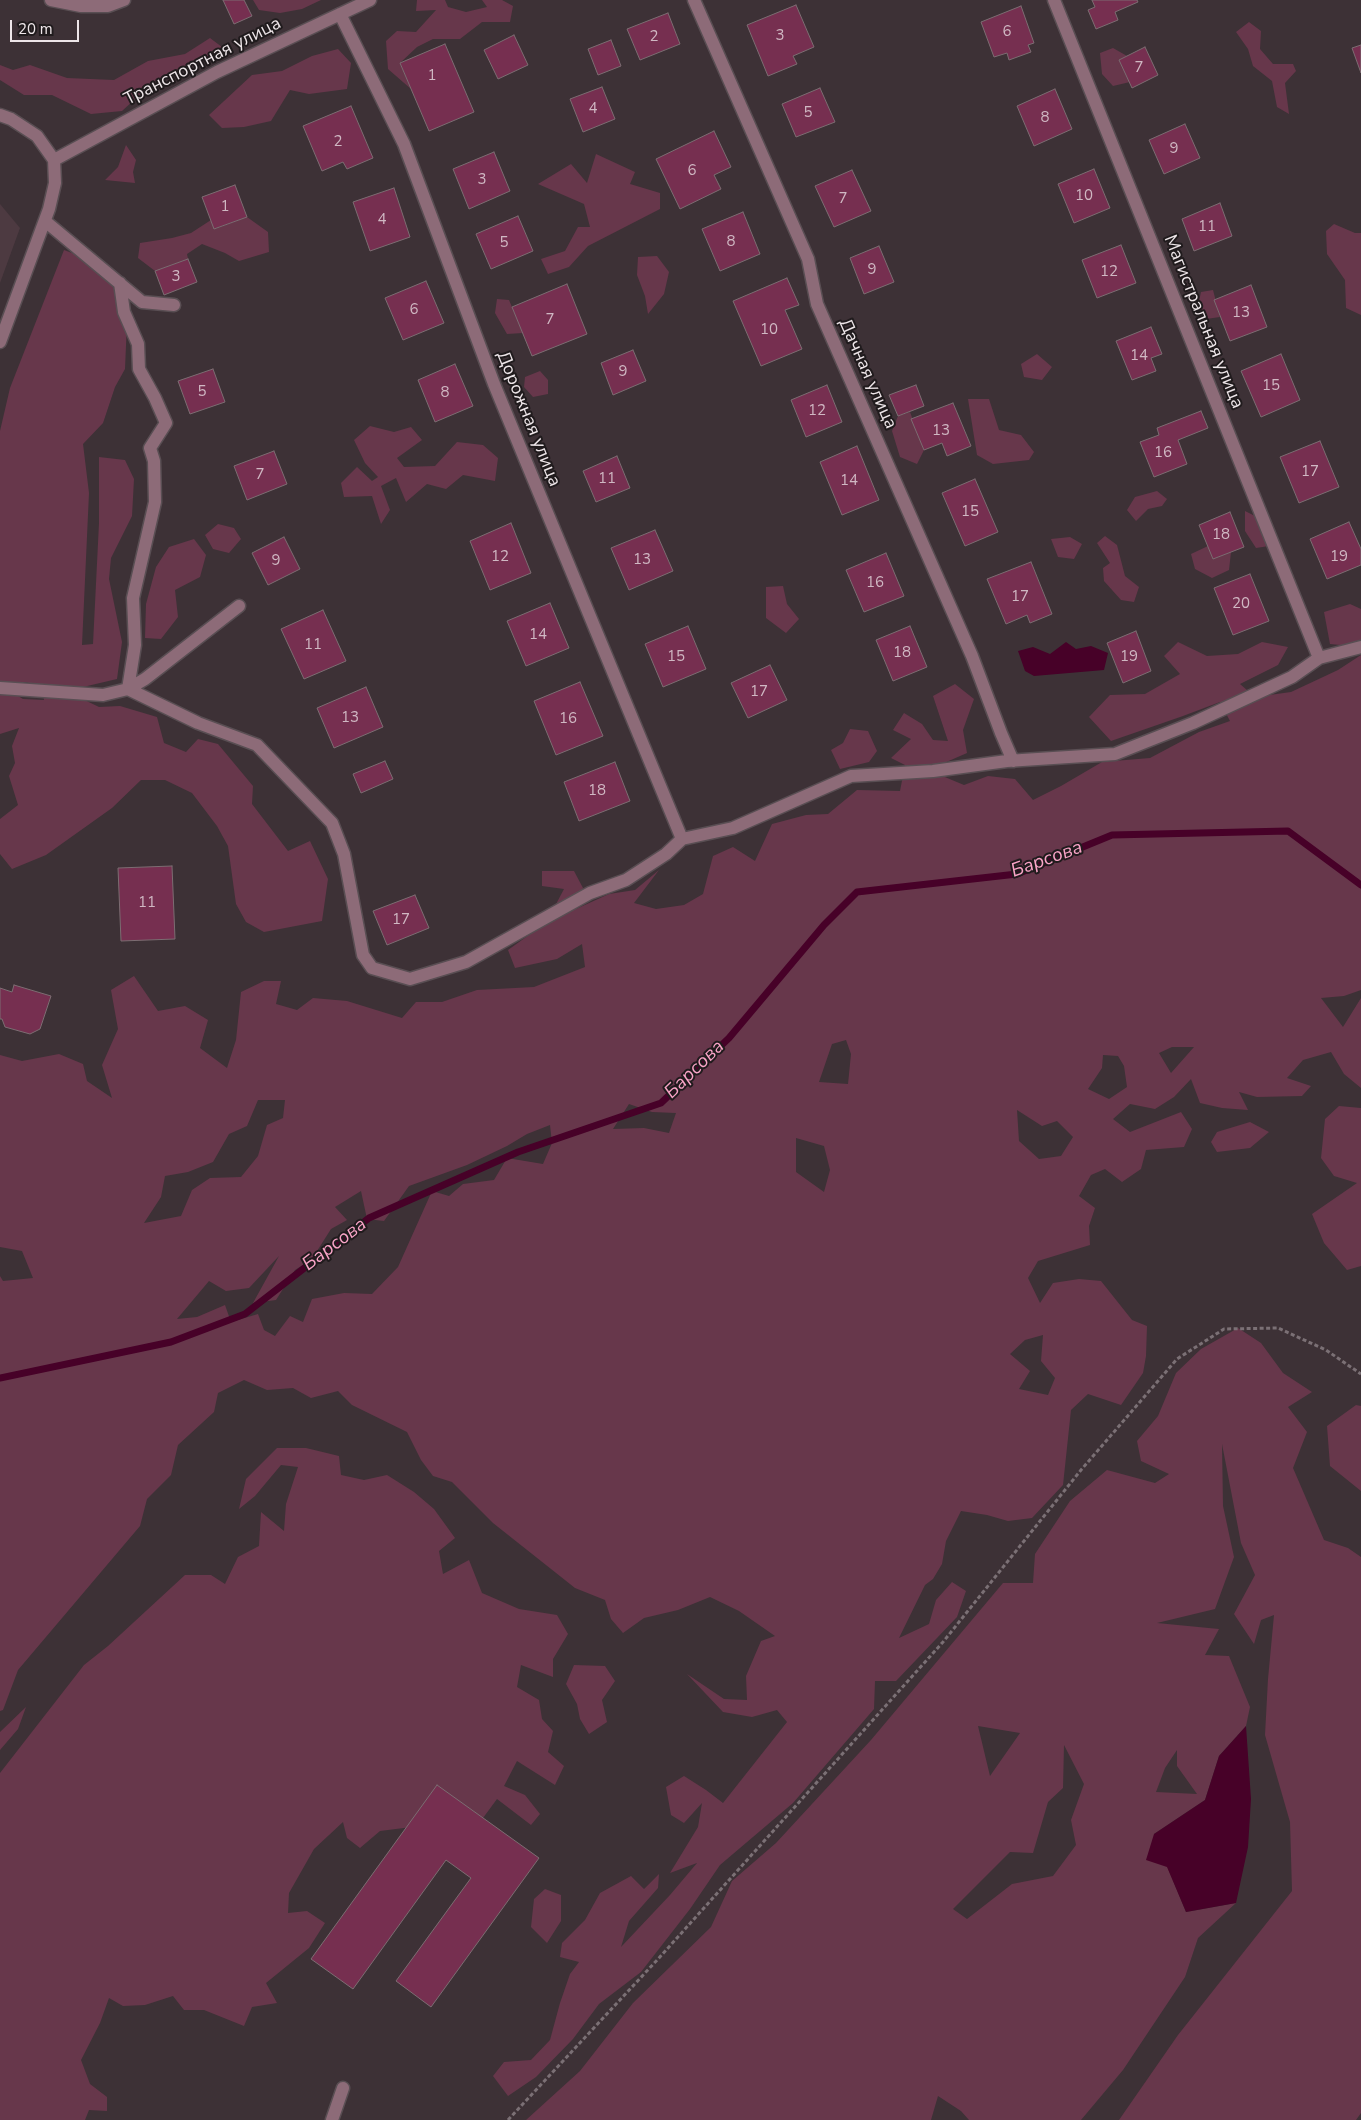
<!DOCTYPE html>
<html>
<head>
<meta charset="utf-8">
<style>
	body { margin:0 }
	#map { position:relative; width:1361px; height:2120px; overflow:hidden; background:#3d3136; font-family:"Nunito Sans",sans-serif }
	canvas { display:block }
	.scale { position:absolute; left:10px; top:20px; width:69px; height:22px; box-sizing:border-box; border:2px solid #eee6e9; border-top:0; padding-left:6px; font-size:15px; line-height:18px; white-space:nowrap; color:#eee6e9; -webkit-text-stroke:4px #201b1d; paint-order:stroke }
</style>
</head>
<body>
<div id="map">
<canvas width="1361" height="2120"></canvas>
<div class="scale">20 m</div>
</div>
<script>
const c = document.querySelector('canvas').getContext('2d');
c.lineJoin = 'round';
function paint(path, color) { c.fillStyle = color; c.fill(path, 'evenodd'); }
const poly = rows => new Path2D(rows.map(r => 'M' + r).join(''));
function trace(path, color, width, dash) { c.strokeStyle = color; c.lineWidth = width; c.lineCap = dash ? 'butt' : 'round'; c.setLineDash(dash || []); c.stroke(path); }
function drawText(font, color, halo, rows, align = 'center') {
  c.font = font + ' "Nunito Sans",sans-serif'; c.lineWidth = 4; c.setLineDash([]); c.textBaseline = 'middle'; c.strokeStyle = halo; c.fillStyle = color; for (const [text, x, y, turn = 0] of rows) {
    c.save(); c.translate(x, y); c.rotate((+turn || 0) * Math.PI / 180); c.textAlign = isNaN(turn) ? turn : align; if (halo) c.strokeText(text, 0, 0); c.fillText(text, 0, 0); c.restore();
  }
}
paint(poly([
	[0,204,20,228,0,283]
]), '#4d3a41');
paint(poly([
	[253,0,321,0,302,9,280,13,259,10],
	[417,0,445,0,448,7,466,12,487,7,482,0,502,0,513,6,510,22,482,22,460,39,433,39,417,47,400,63,411,89,388,69,386,41,397,31,416,32,436,10,416,11],
	[1249,22,1261,31,1260,49,1273,64,1293,64,1296,71,1285,83,1289,114,1277,107,1272,81,1253,66,1248,49,1236,32],
	[210,38,222,47,193,66,157,79,122,111,91,114,52,95,24,95,0,80,0,65,13,70,30,65,67,78,114,80,148,61,185,54],
	[1113,48,1127,56,1119,60,1130,82,1113,86,1102,74,1100,53],
	[338,49,351,63,347,89,309,94,290,90,271,121,244,127,222,128,209,115,252,75,282,71,312,56],
	[126,145,136,160,133,172,135,183,105,180,118,167],
	[596,154,635,172,630,184,660,193,660,209,588,246,569,267,548,274,541,259,565,251,578,227,590,227,584,204,538,184,571,164,587,183],
	[247,217,268,232,269,252,239,261,225,253,202,244,187,254,188,259,155,271,138,258,140,243,172,238,191,233,211,220,215,229],
	[1334,224,1355,233,1361,233,1361,315,1346,308,1345,280,1327,254,1326,231],
	[64,250,88,259,117,286,127,322,125,369,115,387,103,423,83,444,89,493,82,645,93,644,99,523,99,457,125,460,134,479,132,516,111,558,109,579,122,642,117,679,66,691,99,707,120,706,157,717,164,743,186,752,198,739,218,744,253,786,252,804,288,851,310,841,328,879,322,921,264,932,246,922,236,904,228,846,217,826,192,793,165,780,141,780,112,808,46,855,12,869,0,854,0,819,18,805,9,776,15,763,12,746,19,728,0,734,0,685,23,699,44,700,42,687,26,682,0,682,0,431,10,388],
	[657,256,669,272,664,294,648,314,645,296,637,275,638,257],
	[1213,290,1220,317,1206,319,1198,306,1201,292],
	[497,299,509,300,523,333,507,334,495,313],
	[1037,354,1052,367,1042,380,1024,377,1021,364],
	[540,371,548,380,548,394,533,397,524,387,525,377],
	[968,399,989,399,999,430,1021,435,1034,452,1029,460,993,464,977,455],
	[910,412,924,450,917,464,900,457,892,431,898,416],
	[370,426,394,432,411,427,422,440,397,458,404,467,435,466,457,442,483,445,498,458,495,481,463,475,446,489,427,484,406,502,396,478,381,486,390,510,381,524,372,496,344,497,341,483,357,467,372,481,378,477,365,463,354,440],
	[1157,491,1167,499,1162,506,1148,509,1136,521,1127,510,1135,497],
	[1245,511,1259,518,1269,546,1256,548,1245,531],
	[218,524,234,528,241,539,229,553,213,549,205,535],
	[1105,536,1117,545,1125,576,1139,587,1134,602,1121,600,1104,581,1103,568,1110,563,1097,543],
	[1070,537,1082,544,1074,559,1058,557,1051,539],
	[194,539,206,555,200,577,175,590,178,617,161,639,145,638,146,604,156,567,169,547],
	[1208,546,1213,559,1231,552,1229,570,1212,578,1195,569,1191,554],
	[783,586,787,604,799,619,786,633,766,618,766,587],
	[1350,604,1361,609,1361,647,1330,644,1324,612],
	[1178,642,1207,656,1238,654,1262,642,1288,647,1278,665,1240,684,1255,697,1291,692,1338,670,1361,655,1361,990,1344,996,1321,998,1343,1027,1361,998,1361,1088,1344,1074,1331,1052,1303,1060,1287,1078,1311,1086,1302,1096,1257,1097,1239,1092,1248,1110,1222,1108,1200,1103,1191,1079,1174,1097,1155,1109,1130,1104,1113,1119,1130,1132,1181,1112,1192,1129,1184,1147,1146,1150,1141,1169,1122,1182,1105,1169,1091,1175,1079,1196,1095,1208,1089,1226,1090,1245,1038,1261,1028,1278,1040,1303,1053,1283,1079,1279,1101,1281,1132,1320,1147,1326,1146,1356,1143,1373,1121,1405,1088,1394,1071,1410,1063,1485,1032,1518,1008,1521,987,1515,961,1511,946,1541,942,1564,933,1579,925,1585,899,1638,929,1624,936,1600,952,1582,966,1591,957,1617,896,1681,875,1681,874,1709,793,1803,720,1865,690,1909,641,1972,599,2004,573,2039,536,2077,508,2096,493,2076,504,2062,531,2060,550,2040,560,2003,570,1974,579,1962,560,1957,562,1943,585,1920,600,1893,631,1876,644,1889,659,1874,658,1888,629,1921,621,1947,670,1895,697,1863,670,1873,698,1827,702,1803,684,1823,671,1815,666,1787,684,1776,706,1790,723,1803,787,1722,777,1710,752,1717,723,1712,687,1674,724,1699,747,1700,746,1676,761,1641,775,1636,739,1611,710,1597,678,1610,644,1618,623,1633,611,1619,605,1600,575,1588,493,1523,452,1482,433,1476,421,1460,407,1432,352,1405,338,1391,311,1398,293,1388,267,1390,244,1380,218,1393,214,1412,178,1445,171,1475,147,1499,140,1526,18,1670,3,1710,0,1711,0,1276,3,1281,33,1278,22,1251,0,1247,0,1055,22,1061,59,1054,83,1064,87,1081,112,1098,102,1065,118,1029,111,990,134,976,158,1011,185,1006,208,1020,200,1048,227,1068,236,1040,241,992,264,981,281,981,276,1004,297,1010,313,998,347,1001,402,1018,416,1002,442,1002,477,990,534,987,585,967,582,944,557,959,515,968,508,950,533,932,555,906,564,889,542,886,542,871,574,871,583,888,576,909,609,894,635,890,659,870,634,903,656,909,684,905,703,894,713,856,733,847,755,861,772,824,806,815,828,814,857,790,900,791,905,765,891,758,911,739,893,730,904,713,922,724,933,740,948,741,933,696,955,684,974,699,963,730,967,753,928,770,964,785,988,776,1015,779,1033,800,1061,786,1102,762,1150,758,1199,732,1230,721,1220,702,1183,716,1111,741,1089,717,1110,695,1145,694,1180,674,1164,656],
	[846,1040,851,1054,848,1084,819,1082,832,1044],
	[1172,1047,1194,1047,1171,1073,1159,1053],
	[1103,1055,1118,1056,1124,1066,1127,1087,1109,1099,1088,1089,1102,1068],
	[258,1100,285,1100,283,1118,267,1125,258,1156,241,1177,210,1178,192,1190,181,1216,144,1223,161,1197,165,1176,188,1172,213,1162,229,1134,247,1126],
	[629,1104,652,1112,676,1113,669,1133,644,1128,613,1129],
	[1017,1110,1042,1126,1057,1121,1073,1137,1061,1156,1039,1159,1019,1141],
	[550,1125,552,1143,543,1164,507,1158,494,1180,463,1184,449,1196,432,1191,398,1267,372,1294,344,1293,312,1299,303,1322,290,1316,275,1336,264,1330,258,1314,231,1322,225,1305,197,1317,177,1319,209,1281,226,1291,249,1288,279,1256,253,1303,276,1300,295,1270,312,1259,331,1229,347,1220,335,1207,361,1191,367,1219,384,1221,409,1186,467,1165,507,1146,527,1134],
	[796,1138,824,1146,830,1170,824,1192,796,1172],
	[1043,1335,1041,1361,1055,1378,1048,1395,1019,1389,1030,1371,1010,1354,1025,1340],
	[850,729,868,731,877,751,869,762,840,769,831,750,843,743],
	[1339,1106,1361,1108,1361,1266,1347,1270,1324,1243,1312,1214,1357,1183,1334,1176,1321,1158,1325,1119],
	[1250,1122,1269,1132,1250,1148,1217,1152,1211,1142,1217,1132],
	[1238,1328,1261,1343,1283,1373,1312,1392,1288,1407,1307,1432,1293,1468,1324,1540,1348,1548,1361,1557,1361,2113,1356,2120,1119,2120,1178,2035,1292,1891,1290,1822,1265,1735,1268,1679,1274,1615,1261,1620,1254,1644,1234,1614,1255,1575,1241,1543,1222,1444,1223,1506,1234,1557,1215,1609,1157,1623,1219,1629,1205,1655,1229,1656,1250,1707,1246,1726,1219,1756,1205,1800,1154,1834,1186,1912,1236,1903,1198,1938,1185,1977,1123,2070,1081,2120,969,2120,961,2111,938,2096,931,2120,526,2120,580,2071,633,2003,711,1927,732,1881,776,1843,871,1740,1003,1583,1033,1583,1035,1554,1070,1501,1107,1470,1155,1483,1169,1474,1141,1461,1137,1441,1158,1416,1176,1373,1201,1349],
	[978,1726,1020,1733,990,1776],
	[1064,1745,1084,1784,1071,1820,1076,1845,1053,1876,1012,1884,967,1919,953,1909,1010,1852,1033,1853,1048,1802,1063,1788],
	[1177,1750,1177,1766,1197,1794,1156,1792,1165,1768],
	[1356,1405,1361,1406,1361,1491,1330,1466,1327,1426],
	[277,1448,306,1448,339,1456,341,1475,364,1480,387,1475,414,1492,434,1509,455,1538,439,1551,443,1574,469,1560,482,1593,519,1609,557,1615,568,1634,553,1659,553,1677,521,1665,517,1687,539,1700,542,1719,553,1731,548,1752,564,1766,555,1785,517,1761,504,1786,525,1795,540,1814,531,1825,497,1799,483,1818,380,1831,360,1848,347,1838,343,1822,314,1849,289,1893,288,1913,307,1911,325,1923,309,1948,266,1983,277,2003,252,2007,244,2026,204,2010,184,2010,173,1996,145,2005,123,2006,109,1998,100,2023,81,2060,90,2084,107,2097,107,2111,89,2110,85,2120,0,2120,0,1773,84,1665,108,1646,185,1575,211,1575,225,1584,238,1557,259,1546,261,1512,284,1531,286,1504,298,1467,281,1465,255,1496,239,1509,246,1479],
	[574,1665,605,1666,615,1681,602,1700,607,1722,589,1734,580,1719,577,1704,566,1684],
	[26,1707,18,1729,0,1750,0,1732],
	[545,1889,561,1895,561,1921,547,1943,531,1927,534,1899]
]), '#67374b');
paint(poly([
	[1066,642,1076,649,1091,646,1108,653,1104,670,1034,676,1025,671,1018,651,1033,647,1050,654],
	[1246,1726,1251,1799,1248,1847,1236,1903,1186,1912,1167,1867,1146,1860,1154,1834,1205,1800,1219,1756]
]), '#470128');
trace(poly([
	[0,1378,171,1342,245,1314,369,1218,518,1152,661,1103,729,1038,824,925,857,892,1017,874,1112,835,1288,831,1361,885]
]), '#470128', 7);
const building = poly([
	[223,0,244,0,252,16,234,24,223,0],
	[1092,0,1137,0,1138,2,1115,12,1118,20,1096,29,1088,10,1095,7,1092,0],
	[796,5,814,47,793,56,797,64,768,76,747,25,796,5],
	[1021,6,1034,43,1028,45,1031,52,1009,60,1007,53,994,57,981,22,1021,6],
	[668,13,680,44,640,60,627,29,668,13],
	[514,35,528,65,498,79,484,50,514,35],
	[611,40,621,66,598,75,588,49,611,40],
	[445,44,474,112,429,131,400,63,445,44],
	[1361,45,1361,73,1352,48,1361,45],
	[1145,47,1158,75,1132,88,1119,60,1145,47],
	[602,87,615,119,583,132,570,99,602,87],
	[820,88,835,122,796,137,782,104,820,88],
	[1055,89,1072,129,1034,146,1017,106,1055,89],
	[351,106,373,158,347,169,343,162,322,171,303,126,351,106],
	[1185,124,1200,158,1164,174,1149,140,1185,124],
	[714,131,731,167,714,175,721,189,680,209,656,159,714,131],
	[494,152,510,191,469,209,453,169,494,152],
	[1094,169,1110,208,1074,223,1058,184,1094,169],
	[852,170,871,211,834,227,815,186,852,170],
	[235,185,247,217,214,229,202,197,235,185],
	[394,188,410,237,370,251,353,202,394,188],
	[1220,203,1232,236,1194,251,1182,219,1220,203],
	[743,212,760,254,720,271,702,229,743,212],
	[518,216,533,251,491,269,476,234,518,216],
	[1121,245,1136,283,1097,298,1082,260,1121,245],
	[879,246,894,282,864,294,850,258,879,246],
	[188,259,197,282,164,295,155,271,188,259],
	[787,278,799,305,785,310,802,349,761,366,733,301,787,278],
	[426,281,444,323,403,340,385,298,426,281],
	[567,284,587,334,532,356,512,307,567,284],
	[1251,285,1267,327,1230,341,1214,300,1251,285],
	[1151,327,1162,354,1151,358,1156,371,1132,380,1116,341,1151,327],
	[633,350,646,381,613,395,601,363,633,350],
	[1281,354,1300,400,1261,417,1241,371,1281,354],
	[455,364,473,406,435,422,418,380,455,364],
	[213,369,225,402,190,414,178,381,213,369],
	[827,385,842,422,806,437,791,400,827,385],
	[916,385,924,406,898,416,889,395,916,385],
	[953,403,971,446,947,456,942,443,924,450,911,419,953,403],
	[1201,411,1208,428,1178,440,1187,464,1154,477,1140,442,1159,435,1157,428,1201,411],
	[1320,441,1339,487,1299,503,1280,457,1320,441],
	[857,446,879,500,842,515,820,462,857,446],
	[274,451,287,484,247,500,234,466,274,451],
	[617,456,630,488,596,502,583,471,617,456],
	[975,479,998,532,965,546,942,493,975,479],
	[1230,512,1244,547,1213,559,1199,525,1230,512],
	[1349,522,1361,549,1361,565,1327,579,1310,539,1349,522],
	[511,523,531,573,490,590,470,541,511,523],
	[655,530,673,571,629,590,611,548,655,530],
	[284,537,300,569,268,585,252,553,284,537],
	[886,553,904,596,864,612,846,570,886,553],
	[1031,562,1052,614,1030,623,1027,615,1006,624,987,579,1031,562],
	[1250,574,1269,621,1233,635,1214,588,1250,574],
	[550,603,569,648,526,666,507,621,550,603],
	[323,610,346,661,304,679,281,629,323,610],
	[688,626,706,669,663,687,645,644,688,626],
	[910,626,927,667,893,681,876,640,910,626],
	[1136,631,1151,671,1123,683,1107,643,1136,631],
	[770,665,787,700,748,718,731,683,770,665],
	[580,682,603,736,556,755,534,701,580,682],
	[366,687,383,727,334,748,317,708,366,687],
	[385,761,393,779,361,793,353,774,385,761],
	[615,762,630,801,579,821,564,782,615,762],
	[172,866,175,939,121,941,118,868,172,866],
	[415,895,429,928,387,945,373,911,415,895],
	[14,985,51,996,40,1029,30,1034,5,1027,2,1019,0,1019,0,988,12,992,14,985],
	[437,1785,539,1858,431,2007,396,1981,471,1878,446,1860,353,1989,311,1959,437,1785]
]);
paint(building, '#762f50');
trace(building, '#7c6d72', 1);
const minor = poly([
	[51,0,81,6,108,6,124,0],
	[694,0,808,259,817,304,972,656,1001,733,1013,761],
	[1054,0,1319,658],
	[340,14,404,144,494,384,682,839],
	[0,115,11,119,37,136,54,160,55,183,49,209,0,342],
	[54,160,217,72,370,0],
	[45,221,142,302,174,305],
	[120,283,124,312,138,344,139,369,155,398,166,423,150,448,154,461,155,502,133,598,135,645,128,689,198,723,257,745,332,823,344,854,363,955,372,968,410,979,466,962,590,893,626,880,666,854,682,839,733,828,851,776,933,771,1007,761,1115,754,1193,723,1292,677,1319,658,1361,647],
	[0,688,103,695,128,689,145,679,239,606],
	[332,2120,343,2088]
]);
trace(minor, '#594e53', 15);
trace(poly([
	[508,2120,659,1958,943,1642,1081,1470,1177,1359,1224,1329,1278,1328,1326,1350,1361,1374]
]), '#7b7075', 3, [4, 2.5]);
trace(minor, '#8d6b78', 12);
drawText('15px', '#d0b8c3', null, [
	["6",1007,32],
	["3",780,36],
	["2",654,37],
	["7",1139,68],
	["1",432,76],
	["4",593,109],
	["5",808,113],
	["8",1045,118],
	["2",338,142],
	["9",1174,149],
	["6",692,171],
	["3",482,180],
	["10",1084,196],
	["7",843,199],
	["1",225,207],
	["4",382,220],
	["11",1207,227],
	["8",731,242],
	["5",504,243],
	["9",872,270],
	["12",1109,272],
	["3",176,277],
	["6",414,310],
	["13",1241,313],
	["7",550,320],
	["10",769,330],
	["14",1139,356],
	["9",623,372],
	["15",1271,386],
	["5",202,392],
	["8",445,393],
	["12",817,411],
	["13",941,431],
	["16",1163,453],
	["17",1310,472],
	["7",260,475],
	["11",607,479],
	["14",849,481],
	["15",970,512],
	["18",1221,535],
	["12",500,557],
	["19",1339,557],
	["13",642,560],
	["9",276,561],
	["16",875,583],
	["17",1020,597],
	["20",1241,604],
	["14",538,635],
	["11",313,645],
	["18",902,653],
	["15",676,657],
	["19",1129,657],
	["17",759,692],
	["13",350,718],
	["16",568,719],
	["18",597,791],
	["11",147,903],
	["17",401,920]
]);
drawText('18px', '#eee6e9', '#201b1d', [
	["Транспортная улица",203,62,-27],
	["Магистральная улица",1203,322,68],
	["Дачная улица",867,374,66],
	["Дорожная улица",528,419,68]
]);
drawText('italic 19px', '#f9a4c7', '#201b1d', [
	["Барсова",1047,860,-20],
	["Барсова",695,1070,-44],
	["Барсова",335,1245,-37]
]);
</script>
</body>
</html>
